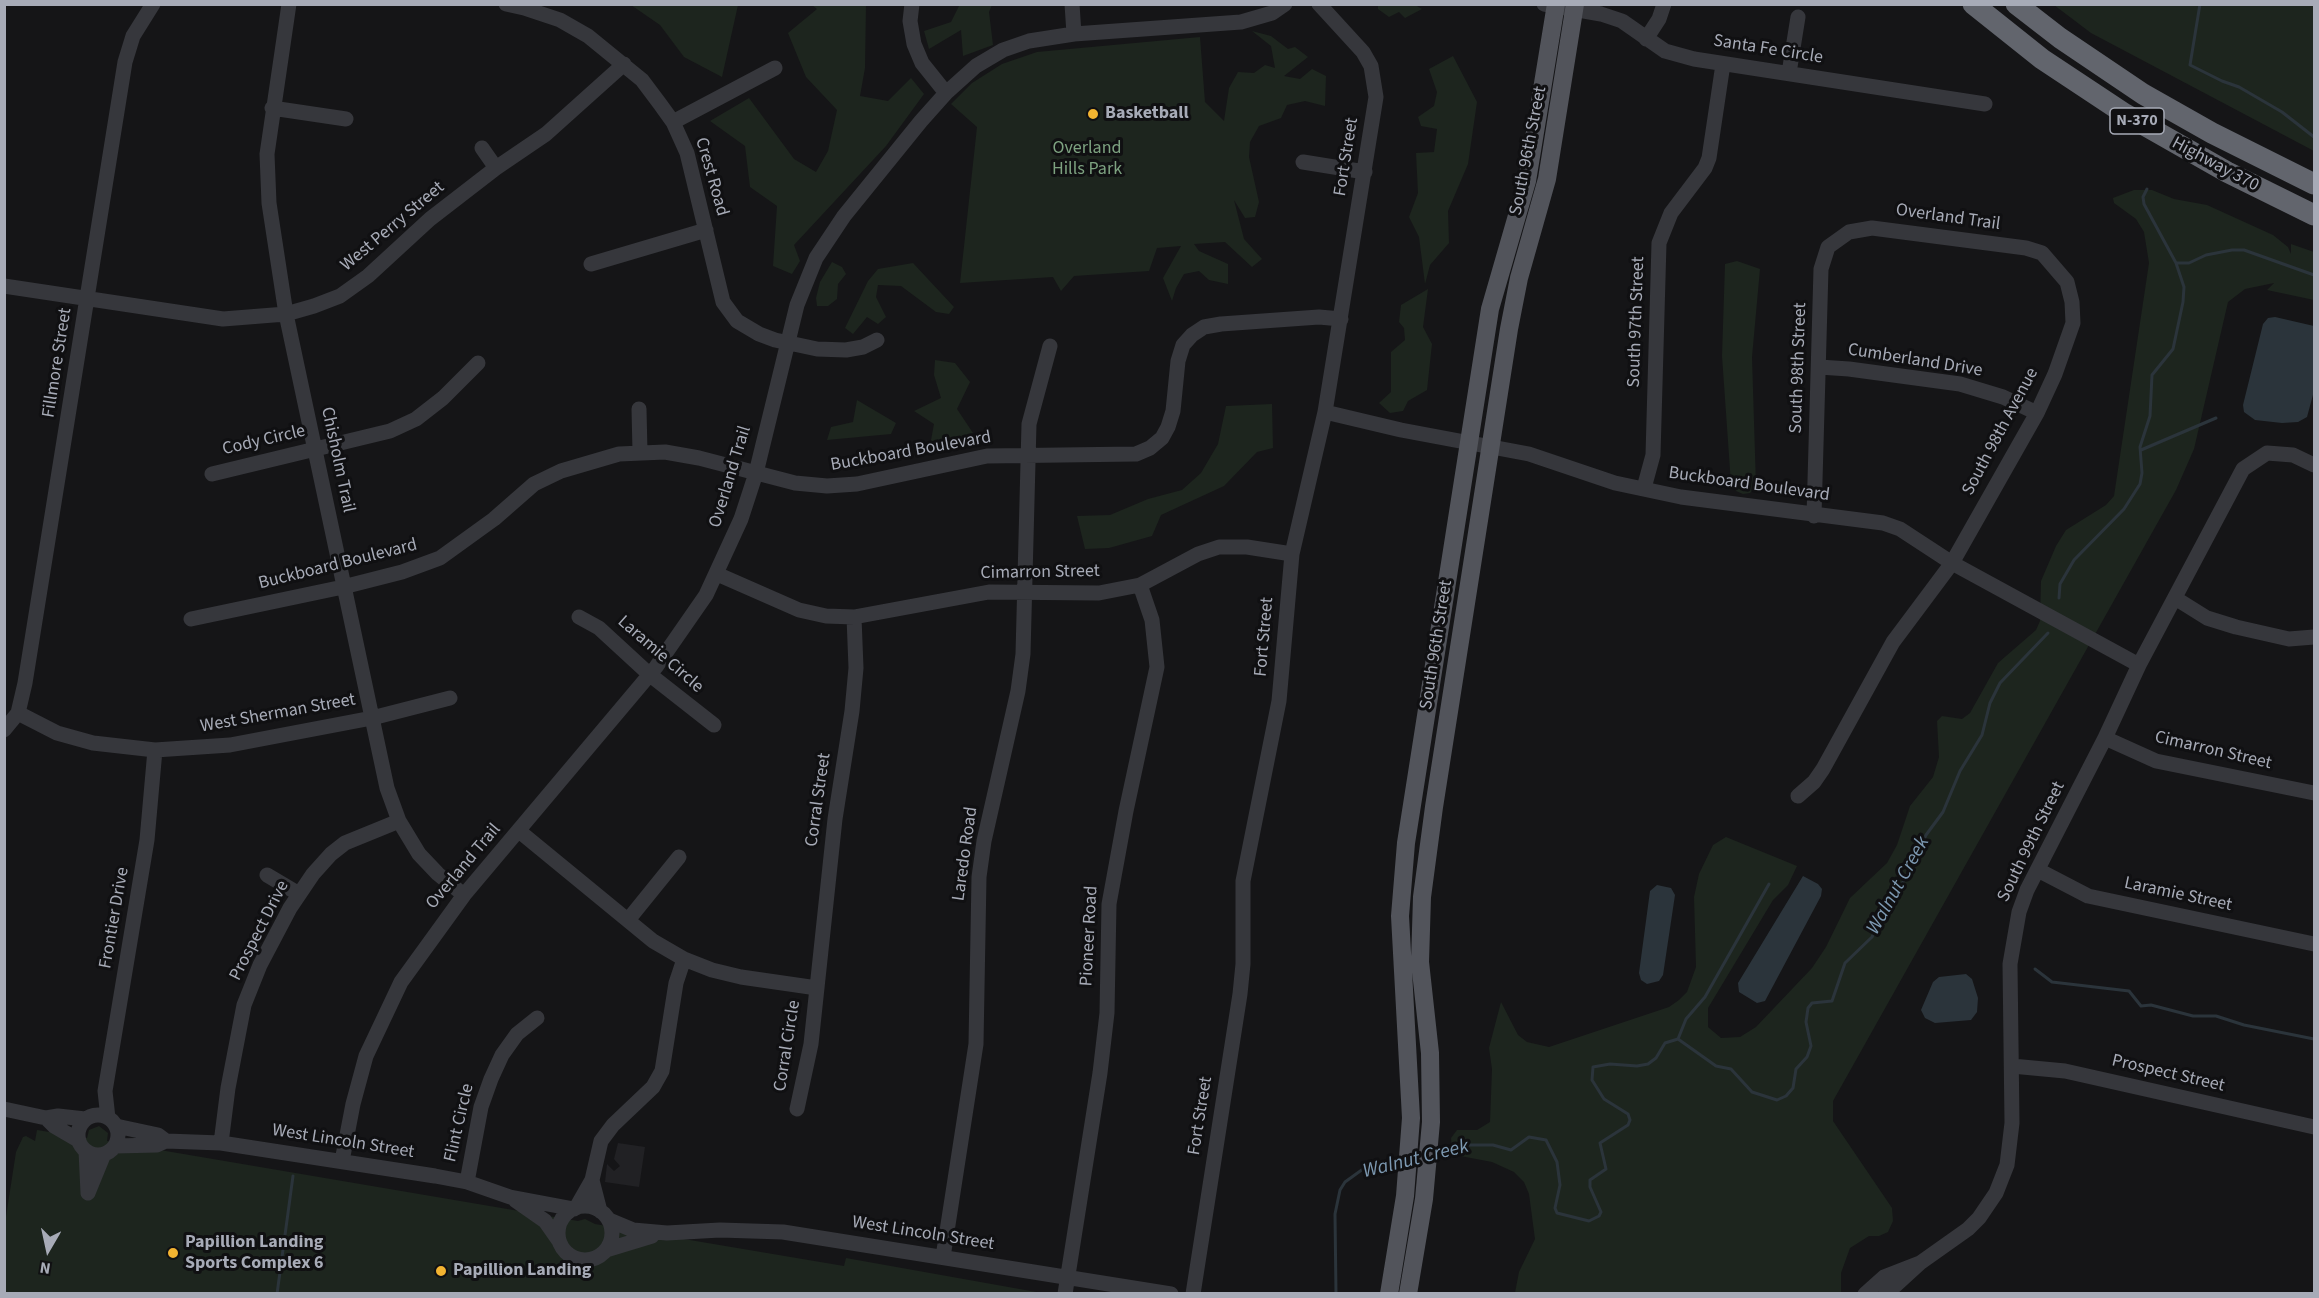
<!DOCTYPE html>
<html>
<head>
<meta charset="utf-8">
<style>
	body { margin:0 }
	#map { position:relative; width:2319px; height:1298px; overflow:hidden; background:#151517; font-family:"Source Sans 3",sans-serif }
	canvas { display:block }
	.frame { position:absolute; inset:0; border:6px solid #a7abb7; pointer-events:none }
	.north { position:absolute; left:18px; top:1220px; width:60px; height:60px; -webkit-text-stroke:4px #101012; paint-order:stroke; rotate:189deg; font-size:16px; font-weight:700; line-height:24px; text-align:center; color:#a7abb7 }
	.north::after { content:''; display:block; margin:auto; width:21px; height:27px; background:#a7abb7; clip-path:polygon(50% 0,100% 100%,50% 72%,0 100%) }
</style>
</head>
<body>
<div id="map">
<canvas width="2319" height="1298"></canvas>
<div class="frame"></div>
<div class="north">N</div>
</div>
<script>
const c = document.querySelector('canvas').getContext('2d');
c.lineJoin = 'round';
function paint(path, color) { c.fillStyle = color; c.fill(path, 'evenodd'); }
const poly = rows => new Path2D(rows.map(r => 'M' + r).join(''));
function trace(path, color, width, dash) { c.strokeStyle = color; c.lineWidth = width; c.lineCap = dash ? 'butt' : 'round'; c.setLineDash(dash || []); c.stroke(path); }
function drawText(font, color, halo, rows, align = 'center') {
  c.font = font + ' "Source Sans 3",sans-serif'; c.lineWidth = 6; c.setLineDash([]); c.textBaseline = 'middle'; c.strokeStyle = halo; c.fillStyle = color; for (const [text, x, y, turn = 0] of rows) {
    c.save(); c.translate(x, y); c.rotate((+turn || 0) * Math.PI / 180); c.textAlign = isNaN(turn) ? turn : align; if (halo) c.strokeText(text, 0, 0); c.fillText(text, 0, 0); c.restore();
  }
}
paint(poly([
	[618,1143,645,1147,639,1187,605,1182,607,1164,614,1171,620,1166,614,1159]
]), '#212124');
paint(poly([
	[960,4,992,5,989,12,993,45,963,56,961,30,929,49,924,31,951,22],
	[631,5,738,5,722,77,684,57,660,25],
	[812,5,866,5,865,68,860,96,888,101,911,78,924,94,886,146,794,245,800,261,792,274,773,266,777,206,750,187,745,146,710,121,749,98,794,159,816,172,828,151,837,110,806,77,788,33,817,9],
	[1378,5,1415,5,1422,9,1405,18,1399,12,1389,17,1378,9],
	[2054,5,2314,5,2314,151,2091,33],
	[1252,31,1271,36,1288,49,1295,47,1308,57,1284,76,1300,79,1312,69,1326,76,1325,106,1305,101,1287,105,1281,118,1259,126,1250,142,1249,157,1259,202,1255,217,1245,218,1234,200,1244,239,1262,259,1252,267,1225,242,1194,244,1199,251,1228,264,1228,284,1209,280,1199,271,1184,274,1176,288,1172,301,1163,278,1181,246,1157,248,1149,271,1074,276,1061,291,1053,277,960,283,977,127,951,104,972,83,1002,64,1037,52,1200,37,1205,102,1224,121,1229,88,1238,72,1254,73,1265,65,1275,68,1271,46],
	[1453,56,1477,102,1468,164,1448,211,1449,243,1430,265,1425,284,1419,237,1409,217,1418,193,1416,153,1434,152,1437,129,1421,126,1418,117,1434,106,1437,92,1429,69],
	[2134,190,2152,190,2174,199,2207,205,2273,235,2288,247,2291,254,2291,244,2314,252,2314,300,2267,290,2274,283,2245,289,2228,302,2194,449,2176,490,1833,1101,1833,1121,1892,1208,1893,1221,1888,1232,1879,1236,1869,1236,1850,1248,1841,1273,1841,1293,1515,1293,1519,1272,1535,1239,1529,1194,1524,1182,1514,1172,1492,1162,1455,1155,1452,1151,1451,1138,1457,1130,1477,1130,1490,1122,1492,1069,1489,1048,1501,1002,1518,1035,1527,1042,1549,1047,1669,1007,1679,1000,1687,992,1696,967,1694,897,1699,874,1713,845,1726,837,1797,866,1788,885,1773,900,1708,1008,1708,1027,1721,1038,1740,1037,1756,1027,1812,968,1826,947,1850,898,1887,863,1897,845,1910,806,1933,777,1939,757,1937,721,1942,716,1962,719,1970,713,1998,663,2036,630,2040,621,2041,581,2056,546,2066,530,2106,505,2114,496,2149,263,2144,232,2136,219,2114,203,2113,198],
	[1737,261,1760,269,1752,357,1756,486,1750,493,1743,494,1736,491,1731,484,1722,356,1725,264],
	[832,262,842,267,846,274,838,284,837,299,828,306,817,306,816,298,820,282],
	[913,263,954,307,949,314,936,312,901,286,878,285,876,297,886,317,878,324,867,317,853,334,845,328,868,281,878,269],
	[1428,289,1423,327,1432,344,1427,390,1408,401,1403,411,1390,413,1379,403,1391,392,1391,352,1405,340,1404,328,1399,322,1401,305],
	[935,360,955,363,970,382,957,409,973,433,936,452,931,440,934,424,914,411,941,398,934,375],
	[857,400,896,423,891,434,827,440,831,427,853,422],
	[1272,404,1273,448,1257,452,1224,486,1161,515,1152,536,1109,548,1085,549,1077,516,1110,515,1148,499,1182,490,1201,473,1218,444,1226,406],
	[99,1126,108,1133,107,1141,578,1221,585,1219,595,1224,844,1266,846,1258,1042,1293,5,1294,5,1223,16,1152,23,1137,26,1136,35,1141,37,1130,87,1138,89,1130]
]), '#1d251e');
paint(poly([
	[2275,317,2314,326,2314,391,2307,417,2298,422,2282,423,2255,420,2244,412,2243,405,2263,324,2268,318],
	[1803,876,1818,884,1822,889,1821,896,1765,1001,1757,1003,1739,992,1738,983],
	[1657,885,1671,888,1675,895,1663,975,1659,981,1647,984,1641,980,1639,973,1650,891],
	[1966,974,1972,979,1978,998,1977,1012,1971,1020,1935,1023,1925,1018,1921,1010,1933,982,1939,977]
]), '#2b343b');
trace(poly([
	[2200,4,2190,65,2222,81,2239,87,2282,112,2314,137],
	[2176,263,2189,263,2206,255,2232,250,2244,250,2314,275],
	[2141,450,2216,418],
	[2059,598,2060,584,2074,560,2124,509,2140,484,2142,473,2140,447,2150,416,2152,375,2173,349,2183,302,2184,287,2176,263,2144,204,2143,197,2147,189],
	[2035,969,2052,982,2129,991,2141,1006,2151,1005,2193,1016,2216,1016,2244,1025,2314,1039],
	[1678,1039,1686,1019,1705,997,1769,884],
	[1433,1156,1462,1145,1493,1145,1511,1150,1529,1137,1546,1140,1557,1162,1560,1185,1555,1208,1557,1213,1589,1221,1599,1216,1601,1212,1590,1187,1590,1180,1606,1169,1600,1143,1628,1125,1630,1120,1628,1114,1604,1099,1592,1080,1593,1067,1610,1064,1637,1066,1648,1064,1656,1058,1665,1043,1678,1039,1716,1066,1731,1069,1752,1092,1777,1100,1786,1096,1793,1088,1796,1069,1807,1057,1811,1046,1806,1022,1808,1008,1812,1003,1832,1001,1845,963,1872,937,1887,906,1911,870,1926,835,1943,812,1960,771,1982,735,1990,703,2000,683,2048,633],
	[277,1294,293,1176],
	[1336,1294,1335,1214,1340,1190,1345,1182,1363,1169,1400,1160]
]), '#2b343b', 3);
trace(poly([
	[289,4,267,154,269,203,286,314,387,788,399,821,419,854,438,874,464,895],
	[506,4,524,8,560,20,588,36,642,80,660,104,673,122,687,153,723,302,737,321,759,334,775,340,817,349,846,350,863,347,877,340],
	[912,4,910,21,914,44,922,63,946,93],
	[1072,4,1074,34],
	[1544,4,1601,14,1622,21,1665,51,1694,59,1985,104],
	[1646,39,1659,19,1664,4],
	[1789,73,1798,17],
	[272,108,346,119],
	[673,122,775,68],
	[482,148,496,168],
	[1303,162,1365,172],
	[591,264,706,230],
	[4,286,223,319,286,314,314,306,340,296,368,276,430,219,496,168,546,134,624,64],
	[1819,367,1849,369,1960,384,2003,397,2037,413],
	[639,409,640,452],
	[1325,412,1401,430,1529,454,1615,483,1681,497,1883,523,1900,529,1952,563,2139,665],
	[212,474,390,431,416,419,443,398,478,363],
	[1644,488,1653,455,1659,243,1671,213,1705,168,1709,158,1723,64],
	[717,574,799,610,826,616,854,617,989,592,1099,593,1140,585,1198,554,1219,547,1247,547,1292,554],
	[2175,598,2207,618,2236,627,2289,639,2314,637],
	[579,617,599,628,649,674,714,725],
	[191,619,343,587,402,572,440,558,494,519,534,484,561,471,619,454,665,452,699,458,795,483,827,486,857,484,987,456,1136,454,1150,448,1162,438,1168,427,1173,411,1178,361,1183,345,1192,335,1204,327,1221,324,1319,317,1341,319],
	[18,713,57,733,93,743,155,750,230,745,372,718,450,698],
	[4,730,18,713,25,683,125,62,133,36,153,4],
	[2105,738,2156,761,2314,793],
	[1798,796,1814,782,1823,769,1893,642,1952,563,2037,413,2055,374,2073,323,2072,302,2067,282,2042,253,2026,248,1872,228,1849,232,1828,247,1821,269,1814,516],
	[519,831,653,941,684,959,712,970,741,977,817,988],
	[2038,870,2088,896,2314,944],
	[267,875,299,894],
	[628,920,679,857],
	[2012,1066,2065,1071,2314,1127],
	[4,1109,46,1118,58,1116,85,1119],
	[797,1109,811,1044,835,819,852,711,856,668,854,617],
	'78 1135a20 20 0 1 1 40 0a20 20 0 1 1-40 0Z',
	[46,1118,54,1126,78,1140],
	[108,1118,105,1091,147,840,155,750],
	[116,1126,158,1135,166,1141],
	[221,1143,228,1088,244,1005,260,965,290,908,313,874,331,854,345,843,399,821],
	[115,1146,157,1145,166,1141,221,1143,435,1176,467,1182,510,1197,574,1209],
	[86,1151,88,1193],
	[342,1161,353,1104,366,1056,401,982,464,895,656,667,706,595,741,519,756,473,797,305,816,258,844,216,921,121,946,93,976,66,1003,50,1029,41,1074,34,1241,22,1272,13,1285,4],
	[592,1180,600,1211],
	[467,1182,481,1107,491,1079,502,1055,517,1034,537,1018],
	[88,1193,104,1154],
	[515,1200,545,1221,559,1241],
	'558 1233a27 27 0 1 1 54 0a27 27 0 1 1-54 0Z',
	[576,1208,592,1180,601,1141,613,1125,653,1087,662,1071,676,983,684,959],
	[609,1220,633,1230,667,1233,720,1230,783,1232,1171,1294],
	[606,1250,652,1236],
	[943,1257,976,1044,979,877,984,841,1018,691,1023,654,1029,424,1050,346],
	[1920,1263,1968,1229,1979,1218,1996,1193,2007,1165,2012,1123,2010,964,2019,912,2027,890,2105,738,2139,665,2243,469,2267,453,2293,455,2314,465],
	[1065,1294,1100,1073,1107,1013,1109,904,1126,811,1157,667,1152,620,1140,585],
	[1193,1294,1240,994,1243,964,1243,881,1279,701,1292,554,1325,412,1376,97,1371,66,1363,52,1319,4],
	[1865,1294,1884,1277,1920,1263,1886,1294]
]), '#36373c', 15);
trace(poly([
	[1389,1294,1405,1196,1411,1118,1400,916,1406,843,1490,309,1527,181,1556,4],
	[1408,1294,1424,1199,1431,1122,1430,1053,1420,962,1422,897,1434,807,1509,329,1519,278,1547,179,1575,4]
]), '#52545b', 18);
trace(poly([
	[1973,4,2042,59,2125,114,2227,172,2314,215],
	[2016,4,2060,38,2143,94,2212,133,2314,184]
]), '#62656d', 21);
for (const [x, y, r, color] of [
	[1093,114,6,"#f3b431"],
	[173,1253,6,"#f3b431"],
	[441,1271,6,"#f3b431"]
]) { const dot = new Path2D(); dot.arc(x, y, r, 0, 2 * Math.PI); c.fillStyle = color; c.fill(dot); trace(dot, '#101012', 2); }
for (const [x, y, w] of [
	[2137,121,54]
]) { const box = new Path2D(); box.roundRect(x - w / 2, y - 13, w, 26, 4.5); c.fillStyle = '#101012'; c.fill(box); trace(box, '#a7abb7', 1.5); }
drawText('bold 16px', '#a7abb7', null, [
	["N-370",2137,121]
]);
drawText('18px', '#a7abb7', '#101012', [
	["Santa Fe Circle",1768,50,9],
	["South 96th Street",1529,151,-79],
	["Fort Street",1347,157,-81],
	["Highway 370",2215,165,28],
	["Crest Road",711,177,74],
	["Overland Trail",1948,218,8],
	["West Perry Street",393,227,-40],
	["South 97th Street",1637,322,-88],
	["Cumberland Drive",1915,361,9],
	["Fillmore Street",58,363,-81],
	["South 98th Street",1799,368,-88],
	["South 98th Avenue",2001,432,-62],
	["Cody Circle",264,441,-13],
	["Buckboard Boulevard",911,452,-10],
	["Chisholm Trail",337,460,78],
	["Overland Trail",731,477,-73],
	["Buckboard Boulevard",1749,485,8],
	["Buckboard Boulevard",338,565,-14],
	["Cimarron Street",1040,573,-1],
	["Fort Street",1265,637,-85],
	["South 96th Street",1437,645,-81],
	["Laramie Circle",660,655,41],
	["West Sherman Street",278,714,-10],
	["Cimarron Street",2213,751,13],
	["Corral Street",819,800,-82],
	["South 99th Street",2032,842,-64],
	["Laredo Road",966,854,-82],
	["Overland Trail",464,867,-50],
	["Laramie Street",2178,895,12],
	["Frontier Drive",115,918,-80],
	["Prospect Drive",260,931,-63],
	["Pioneer Road",1090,936,-87],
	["Corral Circle",788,1046,-81],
	["Prospect Street",2168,1074,13],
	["Fort Street",1201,1116,-81],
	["Flint Circle",460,1123,-77],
	["West Lincoln Street",343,1142,9],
	["West Lincoln Street",923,1234,9]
]);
drawText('bold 18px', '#a7abb7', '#101012', [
	["Basketball",1105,114],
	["Papillion Landing",185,1243],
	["Sports Complex 6",185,1264],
	["Papillion Landing",453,1271]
], 'left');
drawText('18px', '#7da280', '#101012', [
	["Overland",1087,149],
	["Hills Park",1087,170]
]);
drawText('italic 20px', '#7d99b2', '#101012', [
	["Walnut Creek",1899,886,-61],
	["Walnut Creek",1416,1160,-14]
]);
</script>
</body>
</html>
